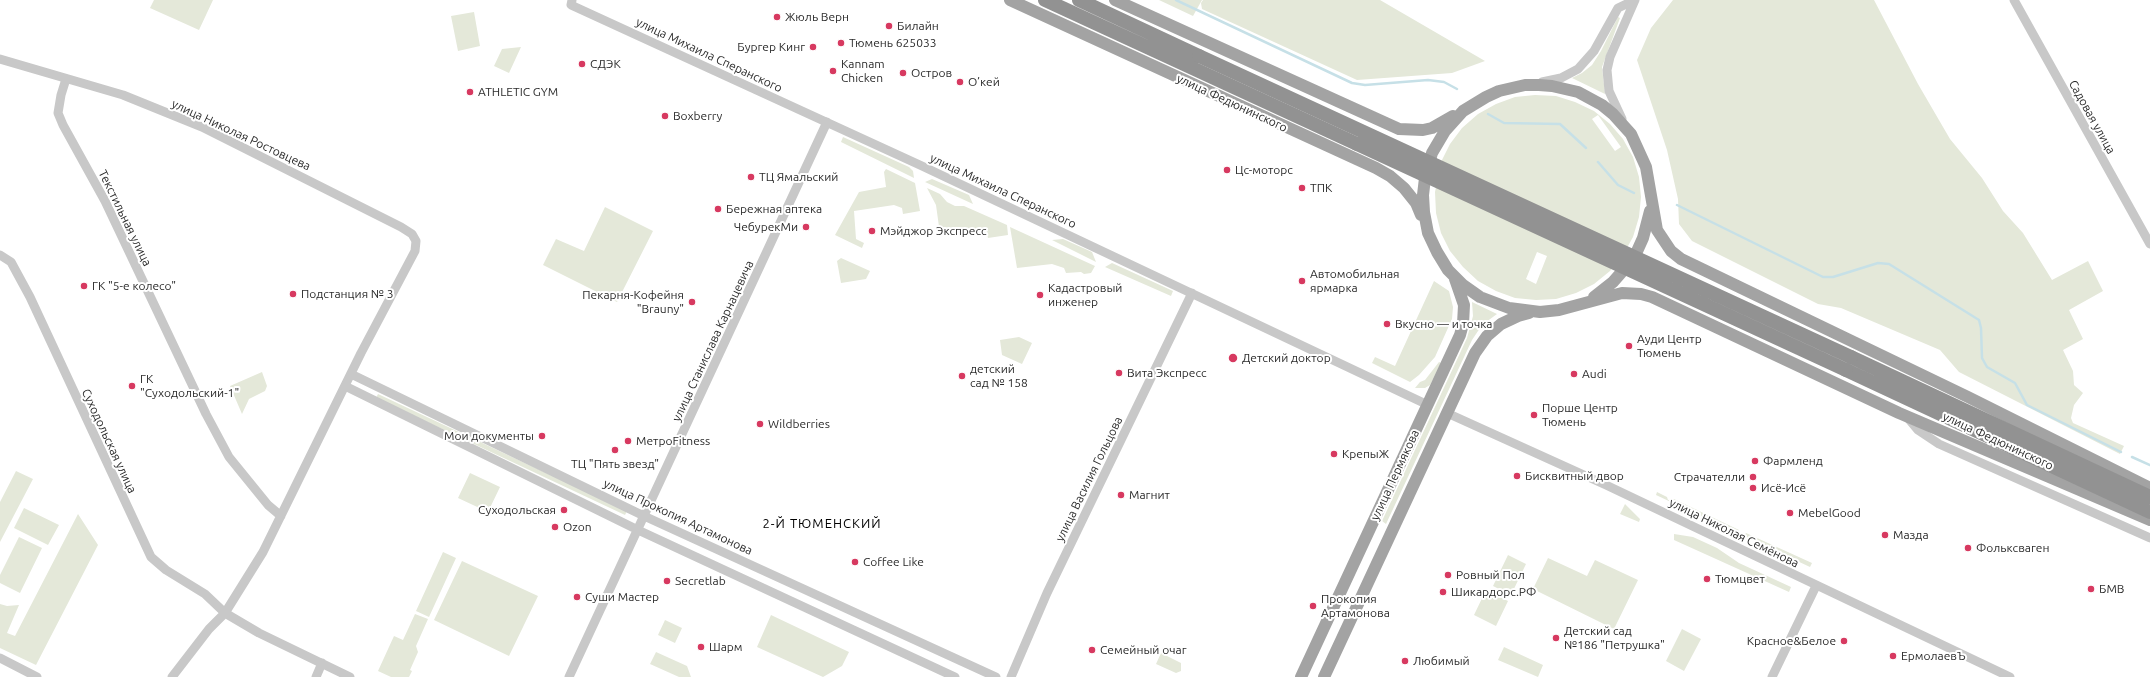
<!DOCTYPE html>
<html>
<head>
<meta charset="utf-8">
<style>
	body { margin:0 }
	canvas { display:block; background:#fff }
</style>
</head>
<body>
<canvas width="2150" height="677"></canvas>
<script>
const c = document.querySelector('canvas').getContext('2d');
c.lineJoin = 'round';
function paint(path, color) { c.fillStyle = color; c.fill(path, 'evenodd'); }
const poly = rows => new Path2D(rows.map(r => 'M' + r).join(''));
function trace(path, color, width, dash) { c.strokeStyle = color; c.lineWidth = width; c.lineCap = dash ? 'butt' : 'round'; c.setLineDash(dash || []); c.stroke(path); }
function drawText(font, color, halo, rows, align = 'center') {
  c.font = font + ' Ubuntu,sans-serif'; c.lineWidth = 4; c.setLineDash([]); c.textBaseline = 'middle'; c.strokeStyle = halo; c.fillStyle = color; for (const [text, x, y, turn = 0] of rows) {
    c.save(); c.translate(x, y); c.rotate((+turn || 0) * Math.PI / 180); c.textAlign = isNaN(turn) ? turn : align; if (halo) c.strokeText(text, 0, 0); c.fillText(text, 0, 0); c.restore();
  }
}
paint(poly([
	[154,0,213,0,199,30,150,8],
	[1159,0,1202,0,1193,16],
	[1203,0,1380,0,1485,61,1452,73,1357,80,1202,9,1201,3],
	[1673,0,1874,0,1918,84,1950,139,1982,178,2003,211,2023,233,2052,280,2088,261,2103,291,2069,310,2083,339,2063,350,2073,371,2074,385,2083,393,2074,405,2071,418,2073,423,2124,446,2120,454,1959,372,1940,350,1841,308,1818,304,1692,241,1679,224,1678,199,1667,150,1637,60,1651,28],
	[474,12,480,46,458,51,451,16],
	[1618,17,1620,18,1602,67,1605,94,1572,78,1582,73,1592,65,1601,51],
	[521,47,509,73,494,66,502,49],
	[1535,95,1556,96,1575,102,1594,111,1610,124,1623,139,1633,157,1639,177,1641,197,1639,217,1633,237,1623,255,1610,271,1594,284,1576,293,1556,299,1536,300,1515,298,1496,291,1478,281,1463,267,1450,251,1441,233,1436,213,1435,192,1441,162,1450,144,1462,128,1478,114,1496,104,1515,97],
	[1598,115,1621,147,1615,151,1592,119],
	[1537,252,1547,256,1536,284,1526,279],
	[843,137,909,167,913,171,914,178,841,142],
	[886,169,915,183,920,211,903,214,902,208,894,205,854,211,856,239,864,243,862,248,835,235,859,192,886,187,884,172],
	[932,179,969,195,973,204,925,182],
	[927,188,940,194,947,202,955,206,964,206,1007,225,1008,235,988,238,987,234,975,229,940,234,936,205],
	[605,207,653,231,617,302,543,265,556,239,584,251],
	[1010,227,1095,266,1091,273,1084,274,1081,272,1066,273,1064,268,1052,264,1017,268],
	[1063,239,1092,252,1096,262,1052,240],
	[841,258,870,271,866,279,841,283,837,261],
	[1112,263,1173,291,1171,296,1105,267],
	[1434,281,1449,291,1453,307,1452,319,1435,357,1419,375,1410,382,1372,363,1375,357,1395,366],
	[1472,302,1497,314,1482,325,1472,340,1386,524,1382,521,1467,338,1473,316],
	[1019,337,1032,343,1022,364,1002,355,1000,340],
	[1439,362,1441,363,1430,385,1425,388,1415,388,1420,382,1425,380],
	[262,372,267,386,265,391,249,399,242,414,230,386],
	[378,394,627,511,625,515,376,398],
	[16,471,33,479,0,542,0,502],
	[470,473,500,487,488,512,458,498],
	[1657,492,1667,497,1668,500,1674,499,1739,530,1737,533,1656,495],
	[1625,504,1640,519,1639,522,1620,514],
	[24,508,59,525,48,545,14,528],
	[78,514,98,545,36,665,0,648,0,604,7,606,19,605,7,633,15,636],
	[1746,533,1812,563,1810,567,1744,536],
	[1674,534,1693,537,1717,548,1739,563,1791,587,1789,592,1674,540],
	[19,537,42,548,20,593,0,583,0,575],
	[443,552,456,558,429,617,416,611],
	[1508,555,1526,564,1511,595,1493,586],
	[1548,558,1587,576,1595,560,1638,580,1614,629,1533,589],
	[462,561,538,596,509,656,434,620],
	[1486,590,1508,601,1496,626,1474,615],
	[415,614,428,619,416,646,418,652,410,670,412,671,409,677,391,677,378,671,394,636,403,640],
	[771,615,849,652,842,666,823,677,757,647],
	[665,620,682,628,675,643,658,635],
	[1682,629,1701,639,1684,671,1666,661],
	[1504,647,1543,665,1538,677,1498,660],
	[656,652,687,666,691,677,679,677,650,664],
	[1161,653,1181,663,1181,671,1176,673,1156,664]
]), '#e4e8d9');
trace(poly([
	[1176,0,1352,83,1365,85,1428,80,1444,82,1457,89],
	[1488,114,1504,123,1560,124,1586,148],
	[1598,162,1618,185,1634,193],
	[1677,205,1823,277,1833,277,1878,263,1889,264,1979,320,1981,328,1982,358,1987,367,2015,383,2027,405,2121,452],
	[2132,457,2150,465]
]), '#c6e0e7', 2.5);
trace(poly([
	[572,0,571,5,922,166,1428,405],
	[2014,0,2150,244],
	[0,59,123,95,202,127,401,227,412,234,416,241,415,251,361,353,263,552,225,613,209,629,172,677],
	[66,79,61,95,58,113,63,125,105,201,206,414,229,457,268,505,281,516],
	[1542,82,1561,78,1578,69,1594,51,1618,8,1635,0],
	[1622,119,1609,91,1607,70,1610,57,1635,0],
	[0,255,11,262,30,297,151,557,166,570,205,594,225,613,259,633,350,677],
	[351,374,644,516,996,677],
	[345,386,638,530,955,677],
	[1447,413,1606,485,2010,677],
	[1908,418,1918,430,1939,444,2150,538],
	[0,658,37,677],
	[316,677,322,663],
	[569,677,827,122],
	[1011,677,1047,593,1192,293],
	[1772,677,1816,586]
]), '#c8c8c8', 9);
trace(poly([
	[1010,0,1376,168,1390,176,1404,188,1416,203,1421,215],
	[1115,0,1399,129,1423,130,1432,128,1453,116],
	[1594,297,1613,282,1634,258,1643,238,1650,211],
	[2150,488,1968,397,1681,259,1671,251,1657,230,1646,167,1631,134,1613,114,1602,105,1578,92,1552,86,1539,85,1525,85,1499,91,1486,97,1463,111,1445,131,1432,153,1425,178,1423,195,1424,212,1428,233,1437,252,1448,270,1463,285,1480,297,1509,308,1540,312,1559,310,1622,293,1641,294,1652,297,1899,413,2150,520],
	[1301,677,1460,335,1463,324,1464,305,1455,279],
	[1324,677,1475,353,1487,336,1501,324,1518,316,1529,313]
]), '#a3a3a3', 12);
trace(poly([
	[1045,0,1357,144],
	[1079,0,1199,56],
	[1851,357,2150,497],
	[1846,370,2150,512]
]), '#929292', 14);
trace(poly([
	[1199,56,1851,357],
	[1357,144,1846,370]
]), '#929292', 14);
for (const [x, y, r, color] of [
	[777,17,4,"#d73960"],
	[889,26,4,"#d73960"],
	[841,43,4,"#d73960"],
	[813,47,4,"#d73960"],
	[582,64,4,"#d73960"],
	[833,71,4,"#d73960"],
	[903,73,4,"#d73960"],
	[960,82,4,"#d73960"],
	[470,92,4,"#d73960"],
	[665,116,4,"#d73960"],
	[1227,170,4,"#d73960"],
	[751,177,4,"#d73960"],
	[1302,188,4,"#d73960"],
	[718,209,4,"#d73960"],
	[806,227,4,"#d73960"],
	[872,231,4,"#d73960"],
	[1302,281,4,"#d73960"],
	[84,286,4,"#d73960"],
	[293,294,4,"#d73960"],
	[1040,295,4,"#d73960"],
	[692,302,4,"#d73960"],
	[1387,324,4,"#d73960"],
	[1629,346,4,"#d73960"],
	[1233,358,5,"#d73960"],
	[1119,373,4,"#d73960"],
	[1574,374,4,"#d73960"],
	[962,376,4,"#d73960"],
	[132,386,4,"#d73960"],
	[1534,415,4,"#d73960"],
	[760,424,4,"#d73960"],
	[542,436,4,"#d73960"],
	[628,441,4,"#d73960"],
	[615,450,4,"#d73960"],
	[1334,454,4,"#d73960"],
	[1755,461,4,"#d73960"],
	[1517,476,4,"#d73960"],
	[1753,477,4,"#d73960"],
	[1753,488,4,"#d73960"],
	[1121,495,4,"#d73960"],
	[564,510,4,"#d73960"],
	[1790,513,4,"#d73960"],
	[555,527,4,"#d73960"],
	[1885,535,4,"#d73960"],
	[1968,548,4,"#d73960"],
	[855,562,4,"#d73960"],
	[1448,575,4,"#d73960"],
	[1707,579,4,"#d73960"],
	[667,581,4,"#d73960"],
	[2091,589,4,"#d73960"],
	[1443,592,4,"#d73960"],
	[577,597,4,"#d73960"],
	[1313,606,4,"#d73960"],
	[1556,638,4,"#d73960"],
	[1844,641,4,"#d73960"],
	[701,647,4,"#d73960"],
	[1092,650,4,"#d73960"],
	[1893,656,4,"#d73960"],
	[1405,661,4,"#d73960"]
]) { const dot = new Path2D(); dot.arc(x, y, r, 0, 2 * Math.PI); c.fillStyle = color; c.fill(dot); trace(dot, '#fff', 1.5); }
drawText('12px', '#2b2b2b', '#fff', [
	["Жюль Верн",785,17],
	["Билайн",897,26],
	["Тюмень 625033",849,43],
	["Бургер Кинг",805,47,"right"],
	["СДЭК",590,64],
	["Kannam",841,64],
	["Chicken",841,78],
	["Остров",911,73],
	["О’кей",968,82],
	["ATHLETIC GYM",478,92],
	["Boxberry",673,116],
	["Цс-моторс",1235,170],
	["ТЦ Ямальский",759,177],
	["ТПК",1310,188],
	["Бережная аптека",726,209],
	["ЧебурекМи",798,227,"right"],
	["Мэйджор Экспресс",880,231],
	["Автомобильная",1310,274],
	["ярмарка",1310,288],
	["ГК \"5-е колесо\"",92,286],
	["Кадастровый",1048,288],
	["инженер",1048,302],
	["Подстанция № 3",301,294],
	["Пекарня-Кофейня",684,295,"right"],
	["\"Brauny\"",684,309,"right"],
	["Вкусно — и точка",1395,324],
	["Ауди Центр",1637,339],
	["Тюмень",1637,353],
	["Детский доктор",1242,358],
	["детский",970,369],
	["сад № 158",970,383],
	["Вита Экспресс",1127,373],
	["Audi",1582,374],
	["ГК",140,379],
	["\"Суходольский-1\"",140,393],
	["Порше Центр",1542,408],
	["Тюмень",1542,422],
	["Wildberries",768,424],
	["Мои документы",534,436,"right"],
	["МетроFitness",636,441],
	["КрепыЖ",1342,454],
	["Фармленд",1763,461],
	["ТЦ \"Пять звезд\"",615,464,"center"],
	["Бисквитный двор",1525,476],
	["Страчателли",1745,477,"right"],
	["Исё-Исё",1761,488],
	["Магнит",1129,495],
	["Суходольская",556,510,"right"],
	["MebelGood",1798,513],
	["Ozon",563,527],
	["Мазда",1893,535],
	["Фольксваген",1976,548],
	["Coffee Like",863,562],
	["Ровный Пол",1456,575],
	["Тюмцвет",1715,579],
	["Secretlab",675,581],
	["БМВ",2099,589],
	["Шикардорс.РФ",1451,592],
	["Суши Мастер",585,597],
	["Прокопия",1321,599],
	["Артамонова",1321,613],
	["Детский сад",1564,631],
	["№186 \"Петрушка\"",1564,645],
	["Красное&Белое",1836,641,"right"],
	["Шарм",709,647],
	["Семейный очаг",1100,650],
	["ЕрмолаевЪ",1901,656],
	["Любимый",1413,661]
], 'left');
drawText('12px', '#2b2b2b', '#fff', [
	["улица Михаила Сперанского",709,55,25],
	["улица Федюнинского",1232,103,25],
	["Садовая улица",2092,117,61],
	["улица Николая Ростовцева",241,135,25],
	["улица Михаила Сперанского",1003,191,25],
	["Текстильная улица",125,218,64],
	["улица Станислава Карнацевича",713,341,-65],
	["Суходольская улица",109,441,65],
	["улица Федюнинского",1998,441,25],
	["улица Пермякова",1395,475,-65],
	["улица Василия Гольцова",1089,479,-64],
	["улица Прокопия Артамонова",678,517,25],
	["улица Николая Семёнова",1734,533,26]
]);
c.letterSpacing = '1px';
drawText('13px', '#000', '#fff', [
	["2-Й ТЮМЕНСКИЙ",822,524]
]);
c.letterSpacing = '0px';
</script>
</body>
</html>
